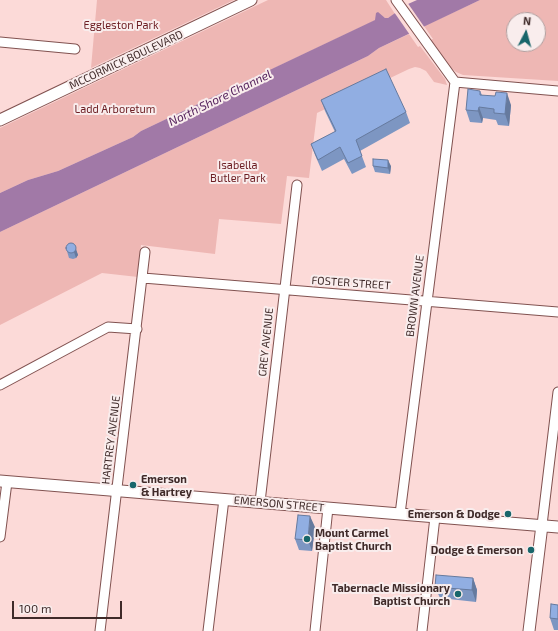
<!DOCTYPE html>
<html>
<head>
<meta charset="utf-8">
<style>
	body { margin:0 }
	#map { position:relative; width:558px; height:631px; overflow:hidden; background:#fcdad8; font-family:"Exo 2",sans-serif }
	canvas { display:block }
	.north { position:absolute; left:506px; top:12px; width:40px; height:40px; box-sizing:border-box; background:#f9eded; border:1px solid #af9f9f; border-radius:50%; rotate:6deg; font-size:11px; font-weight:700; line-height:16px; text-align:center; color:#3f2a29 }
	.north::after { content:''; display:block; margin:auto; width:14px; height:18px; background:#18666b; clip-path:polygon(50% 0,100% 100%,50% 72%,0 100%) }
	.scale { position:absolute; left:12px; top:601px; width:110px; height:18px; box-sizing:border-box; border:2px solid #3f2a29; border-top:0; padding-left:5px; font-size:12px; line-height:14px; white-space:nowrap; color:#3f2a29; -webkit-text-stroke:3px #f9eded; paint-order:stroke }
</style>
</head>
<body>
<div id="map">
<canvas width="558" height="631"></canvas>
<div class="north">N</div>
<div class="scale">100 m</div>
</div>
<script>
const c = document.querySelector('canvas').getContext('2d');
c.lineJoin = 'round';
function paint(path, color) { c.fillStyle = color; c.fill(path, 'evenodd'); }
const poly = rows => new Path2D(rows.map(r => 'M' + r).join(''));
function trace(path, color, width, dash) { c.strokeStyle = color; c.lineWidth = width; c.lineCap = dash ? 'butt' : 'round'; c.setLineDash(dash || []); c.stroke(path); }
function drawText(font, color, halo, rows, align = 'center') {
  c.font = font + ' "Exo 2",sans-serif'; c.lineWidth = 4; c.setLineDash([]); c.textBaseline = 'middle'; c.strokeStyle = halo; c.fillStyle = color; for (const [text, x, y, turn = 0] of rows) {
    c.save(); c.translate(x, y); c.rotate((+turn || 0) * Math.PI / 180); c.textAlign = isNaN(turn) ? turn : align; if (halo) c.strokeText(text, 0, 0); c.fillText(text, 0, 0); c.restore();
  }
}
paint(poly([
	[97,0,234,0,91,68],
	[268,0,386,0,395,14,388,18,385,18,376,13,376,20,141,131,133,137,58,171,28,180,0,193,0,128],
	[480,0,558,0,558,81,463,75,456,72,448,65,430,40,433,39,424,26],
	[514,20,538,20,538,44,514,44],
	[409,34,418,47,420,46,445,79,447,85,434,82,426,71,420,68,415,67,409,69,317,113,309,178,287,176,281,224,219,219,215,254,141,245,138,277,102,273,0,325,0,232,368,56,379,48]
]), '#eeb7b4');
paint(poly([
	[417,0,480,0,379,48,368,56,0,232,0,193,28,180,58,171,133,137,141,131,375,20,376,13,378,12,385,18,388,18,408,4]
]), '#a179a7');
paint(poly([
	[407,2,425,28,410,35,394,12]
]), '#fcdad8');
const minor = poly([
	[396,0,455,82],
	[0,42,75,49],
	[455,82,558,91],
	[143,278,558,312],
	[0,385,108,327,137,329],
	[260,502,297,185],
	[400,514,455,82],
	[542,525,558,392],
	[0,537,7,482],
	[100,631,145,252],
	[208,631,224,499],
	[315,631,328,508],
	[422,631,435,517]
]);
const major = poly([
	[0,120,251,0],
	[0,481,558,527],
	[529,631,542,525]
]);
trace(minor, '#815250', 11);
trace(major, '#815250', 13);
trace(minor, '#fff', 9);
trace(major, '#fff', 11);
paint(poly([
	[480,91,482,95,511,105,509,126,498,125,496,120,483,118,482,123,470,122,466,110],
	[321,100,406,112,410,123,360,151,366,167,352,174,344,159,322,171,315,155,311,144,335,132,325,111],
	[373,166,391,166,390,174,375,172],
	[74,245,78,255,76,258,73,259,69,258,66,248],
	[315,527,312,551,299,550,295,539],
	[473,578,477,590,476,602,440,598,435,587],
	[558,605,558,630,554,630,550,618]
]), '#7d96c2');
paint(poly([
	[507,93,511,105,509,126,505,114],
	[479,107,483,118,482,123,478,111],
	[388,160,391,166,390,174,388,168],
	[76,249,78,255,76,258,74,252],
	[310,516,315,527,312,551,308,540],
	[473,578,477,590,476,602,472,590]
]), '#667a9e');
const building = poly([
	[386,69,406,112,356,140,362,156,348,163,340,147,318,160,311,144,336,131,321,100,386,69],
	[468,89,480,91,480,95,495,96,496,92,507,93,505,114,494,113,494,109,479,107,478,111,466,110,468,89],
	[373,159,388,160,388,168,373,166,373,159],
	'66 248a5 5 0 1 1 10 0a5 5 0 1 1-10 0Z',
	[298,515,310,516,308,540,295,539,298,515],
	[436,575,473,578,472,590,435,587,436,575],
	[551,604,558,605,558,619,550,618,551,604]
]);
paint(building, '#91aee2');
trace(building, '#667a9e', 1);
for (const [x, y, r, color] of [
	[133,485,4,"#18666b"],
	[508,514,4,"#18666b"],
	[307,539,4,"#18666b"],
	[531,550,4,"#18666b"],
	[458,594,4,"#18666b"]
]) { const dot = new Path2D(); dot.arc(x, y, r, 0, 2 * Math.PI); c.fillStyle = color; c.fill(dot); trace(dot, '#f9eded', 1.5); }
drawText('11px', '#6c1d22', '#f9eded', [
	["Eggleston Park",121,25],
	["Ladd Arboretum",115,109],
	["Isabella",238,165],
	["Butler Park",238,178]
]);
drawText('11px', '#3f2a29', '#f9eded', [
	["MCCORMICK BOULEVARD",126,60,-25],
	["FOSTER STREET",351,283,4],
	["BROWN AVENUE",415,296,-83],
	["GREY AVENUE",266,342,-84],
	["HARTREY AVENUE",111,440,-83],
	["EMERSON STREET",279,504,5]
]);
drawText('bold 11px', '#3f2a29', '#f9eded', [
	["Emerson",141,479,"left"],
	["& Hartrey",141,492,"left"],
	["Emerson & Dodge",500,514],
	["Mount Carmel",315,533,"left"],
	["Baptist Church",315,546,"left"],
	["Dodge & Emerson",523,550],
	["Tabernacle Missionary",450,588],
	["Baptist Church",450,601]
], 'right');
drawText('italic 12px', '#55225d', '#f9eded', [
	["North Shore Channel",220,98,-26]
]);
</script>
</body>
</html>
